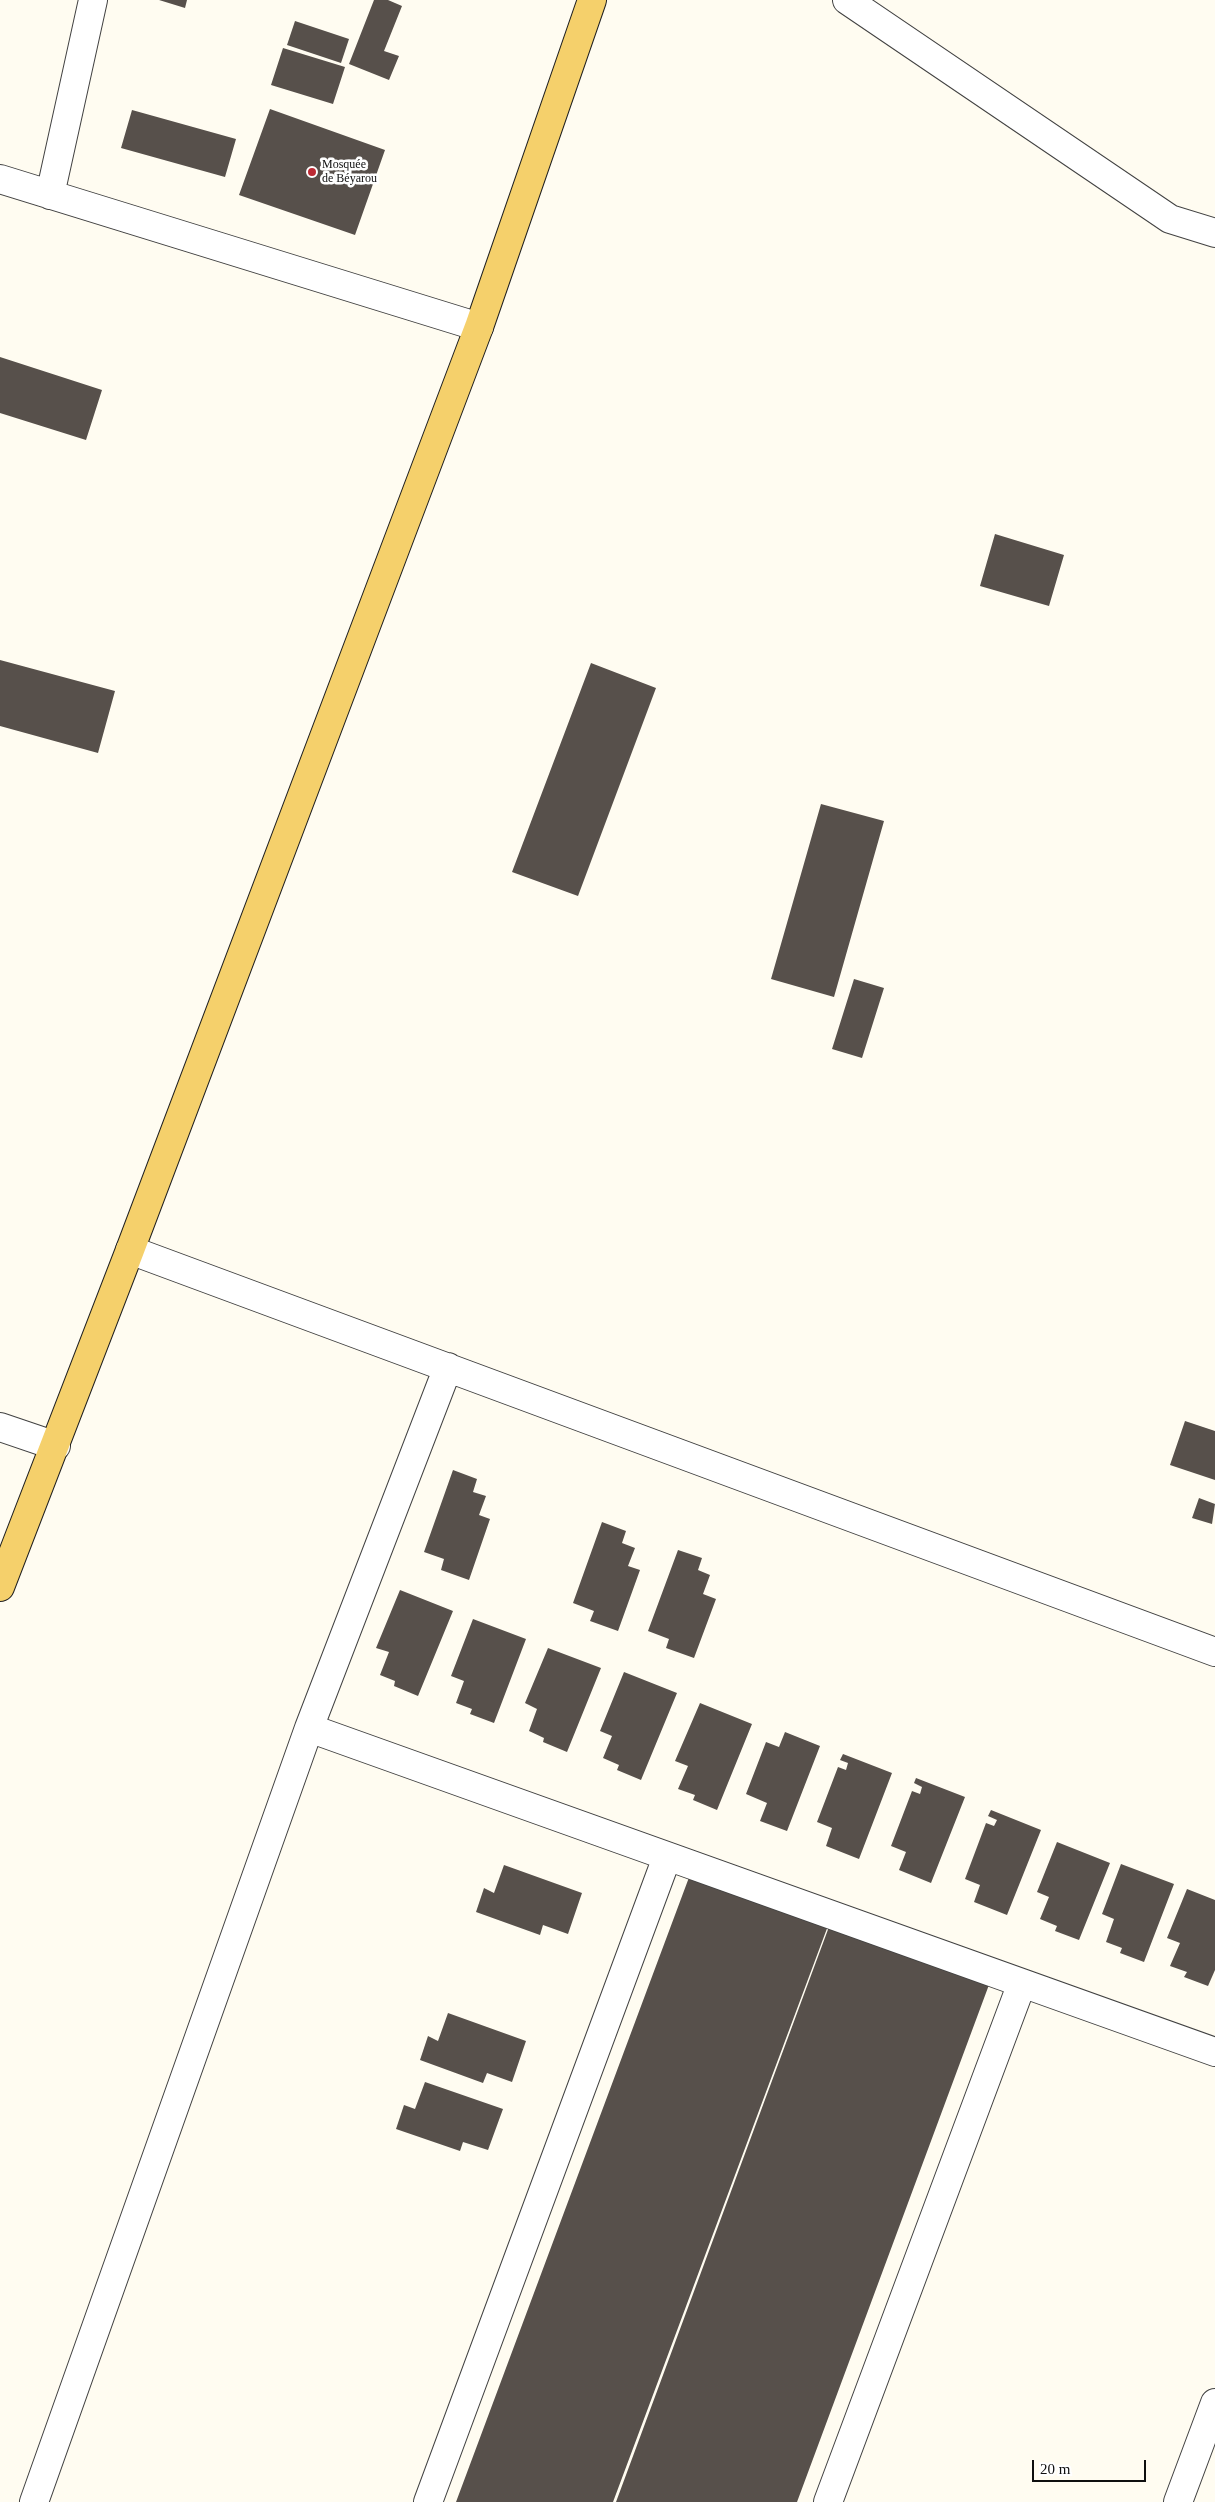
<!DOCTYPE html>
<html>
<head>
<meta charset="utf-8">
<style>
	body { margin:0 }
	#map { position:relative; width:1215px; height:2502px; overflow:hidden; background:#fffcf1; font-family:"Times New Roman",serif }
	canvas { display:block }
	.scale { position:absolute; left:1032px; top:2460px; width:114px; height:22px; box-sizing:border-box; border:2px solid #0f0f0f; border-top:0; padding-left:6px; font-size:15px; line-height:18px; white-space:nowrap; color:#0f0f0f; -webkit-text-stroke:4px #fff; paint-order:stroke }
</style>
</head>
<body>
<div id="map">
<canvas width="1215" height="2502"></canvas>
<div class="scale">20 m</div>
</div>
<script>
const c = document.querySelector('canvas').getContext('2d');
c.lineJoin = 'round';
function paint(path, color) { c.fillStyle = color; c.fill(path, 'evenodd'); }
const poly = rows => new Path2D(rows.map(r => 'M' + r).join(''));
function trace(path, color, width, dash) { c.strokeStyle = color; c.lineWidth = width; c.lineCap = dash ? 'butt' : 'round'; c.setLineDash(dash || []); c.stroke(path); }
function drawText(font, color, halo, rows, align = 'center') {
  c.font = font + ' "Times New Roman",serif'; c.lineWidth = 5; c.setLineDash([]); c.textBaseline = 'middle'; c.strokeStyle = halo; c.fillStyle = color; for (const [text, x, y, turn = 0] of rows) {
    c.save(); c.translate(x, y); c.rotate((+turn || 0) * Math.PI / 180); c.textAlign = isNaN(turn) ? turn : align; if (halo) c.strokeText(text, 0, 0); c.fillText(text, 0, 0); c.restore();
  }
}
paint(poly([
	[159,0,187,0,185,8],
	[374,0,388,0,402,6,384,51,399,56,389,80,349,64],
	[295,21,349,39,341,63,287,45],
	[283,48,345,67,333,104,271,85],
	[270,109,385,150,355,235,239,195],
	[132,110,236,139,225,177,121,148],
	[0,357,102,390,86,440,0,413],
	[995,534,1064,555,1049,606,980,586],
	[0,660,115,691,98,753,0,726],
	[591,663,656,688,578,896,512,872],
	[821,804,884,821,834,997,771,979],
	[854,979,884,988,862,1058,832,1049],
	[1185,1421,1215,1431,1215,1480,1170,1465],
	[453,1470,477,1479,473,1492,486,1496,479,1515,490,1519,469,1580,441,1570,444,1559,424,1552],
	[1199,1498,1215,1504,1212,1524,1192,1518],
	[602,1522,626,1531,622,1543,635,1548,628,1566,640,1570,618,1631,590,1621,594,1611,573,1603],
	[678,1550,702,1558,698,1570,710,1575,703,1594,716,1599,694,1658,666,1648,669,1639,648,1631],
	[400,1590,453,1611,418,1696,394,1686,395,1681,380,1675,389,1652,376,1648],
	[473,1619,526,1639,494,1723,470,1714,472,1709,456,1703,464,1681,451,1676],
	[548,1648,601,1668,567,1752,543,1742,544,1738,529,1731,537,1709,525,1703],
	[624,1672,677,1693,641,1780,617,1770,619,1765,603,1758,612,1736,600,1731],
	[700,1703,752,1724,717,1810,693,1800,695,1795,678,1789,688,1766,675,1761],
	[785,1732,820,1746,787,1831,760,1821,767,1803,746,1794,766,1742,779,1747],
	[843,1754,892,1773,859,1859,826,1846,832,1828,817,1822,838,1767,846,1770,848,1763,840,1760],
	[916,1778,965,1797,931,1883,899,1870,906,1852,891,1846,912,1791,920,1794,922,1787,914,1783],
	[991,1810,1041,1830,1007,1915,974,1902,980,1885,965,1879,986,1823,994,1826,997,1820,988,1816],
	[1057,1842,1110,1863,1079,1940,1055,1931,1057,1926,1040,1919,1049,1897,1037,1892],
	[694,1864,832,1915,613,2502,456,2502],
	[1121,1864,1174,1884,1144,1962,1120,1953,1122,1948,1106,1942,1114,1919,1102,1914],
	[504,1865,582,1893,568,1934,543,1925,540,1935,476,1912,484,1888,494,1893],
	[1187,1889,1215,1900,1215,1970,1208,1986,1184,1977,1187,1972,1170,1966,1180,1943,1167,1938],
	[833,1916,993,1974,797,2502,616,2502],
	[448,2013,526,2041,512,2082,487,2073,483,2083,420,2060,428,2036,438,2041],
	[425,2082,503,2109,488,2150,463,2142,460,2151,396,2129,404,2105,415,2109]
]), '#57504b');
const minor = poly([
	[847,0,1170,219,1215,233],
	[0,179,479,327],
	[50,195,93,0],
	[130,1250,1215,1652],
	[0,1427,56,1446],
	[309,1728,1215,2052],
	[34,2502,309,1728,448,1367],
	[428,2502,667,1857],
	[828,2502,1022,1983],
	[1178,2502,1215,2403]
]);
const major = poly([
	[0,1587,130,1250,479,327,592,0]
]);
trace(minor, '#424242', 30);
trace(major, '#202020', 30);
trace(minor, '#fff', 28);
trace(major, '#f5d06b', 28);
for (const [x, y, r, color] of [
	[312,172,5,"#bc2a34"]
]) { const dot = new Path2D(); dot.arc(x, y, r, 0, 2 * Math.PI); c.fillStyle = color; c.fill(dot); trace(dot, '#fff', 2); }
drawText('12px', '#0f0f0f', '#fff', [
	["Mosquée",322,165],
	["de Béyarou",322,179]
], 'left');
</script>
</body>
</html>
